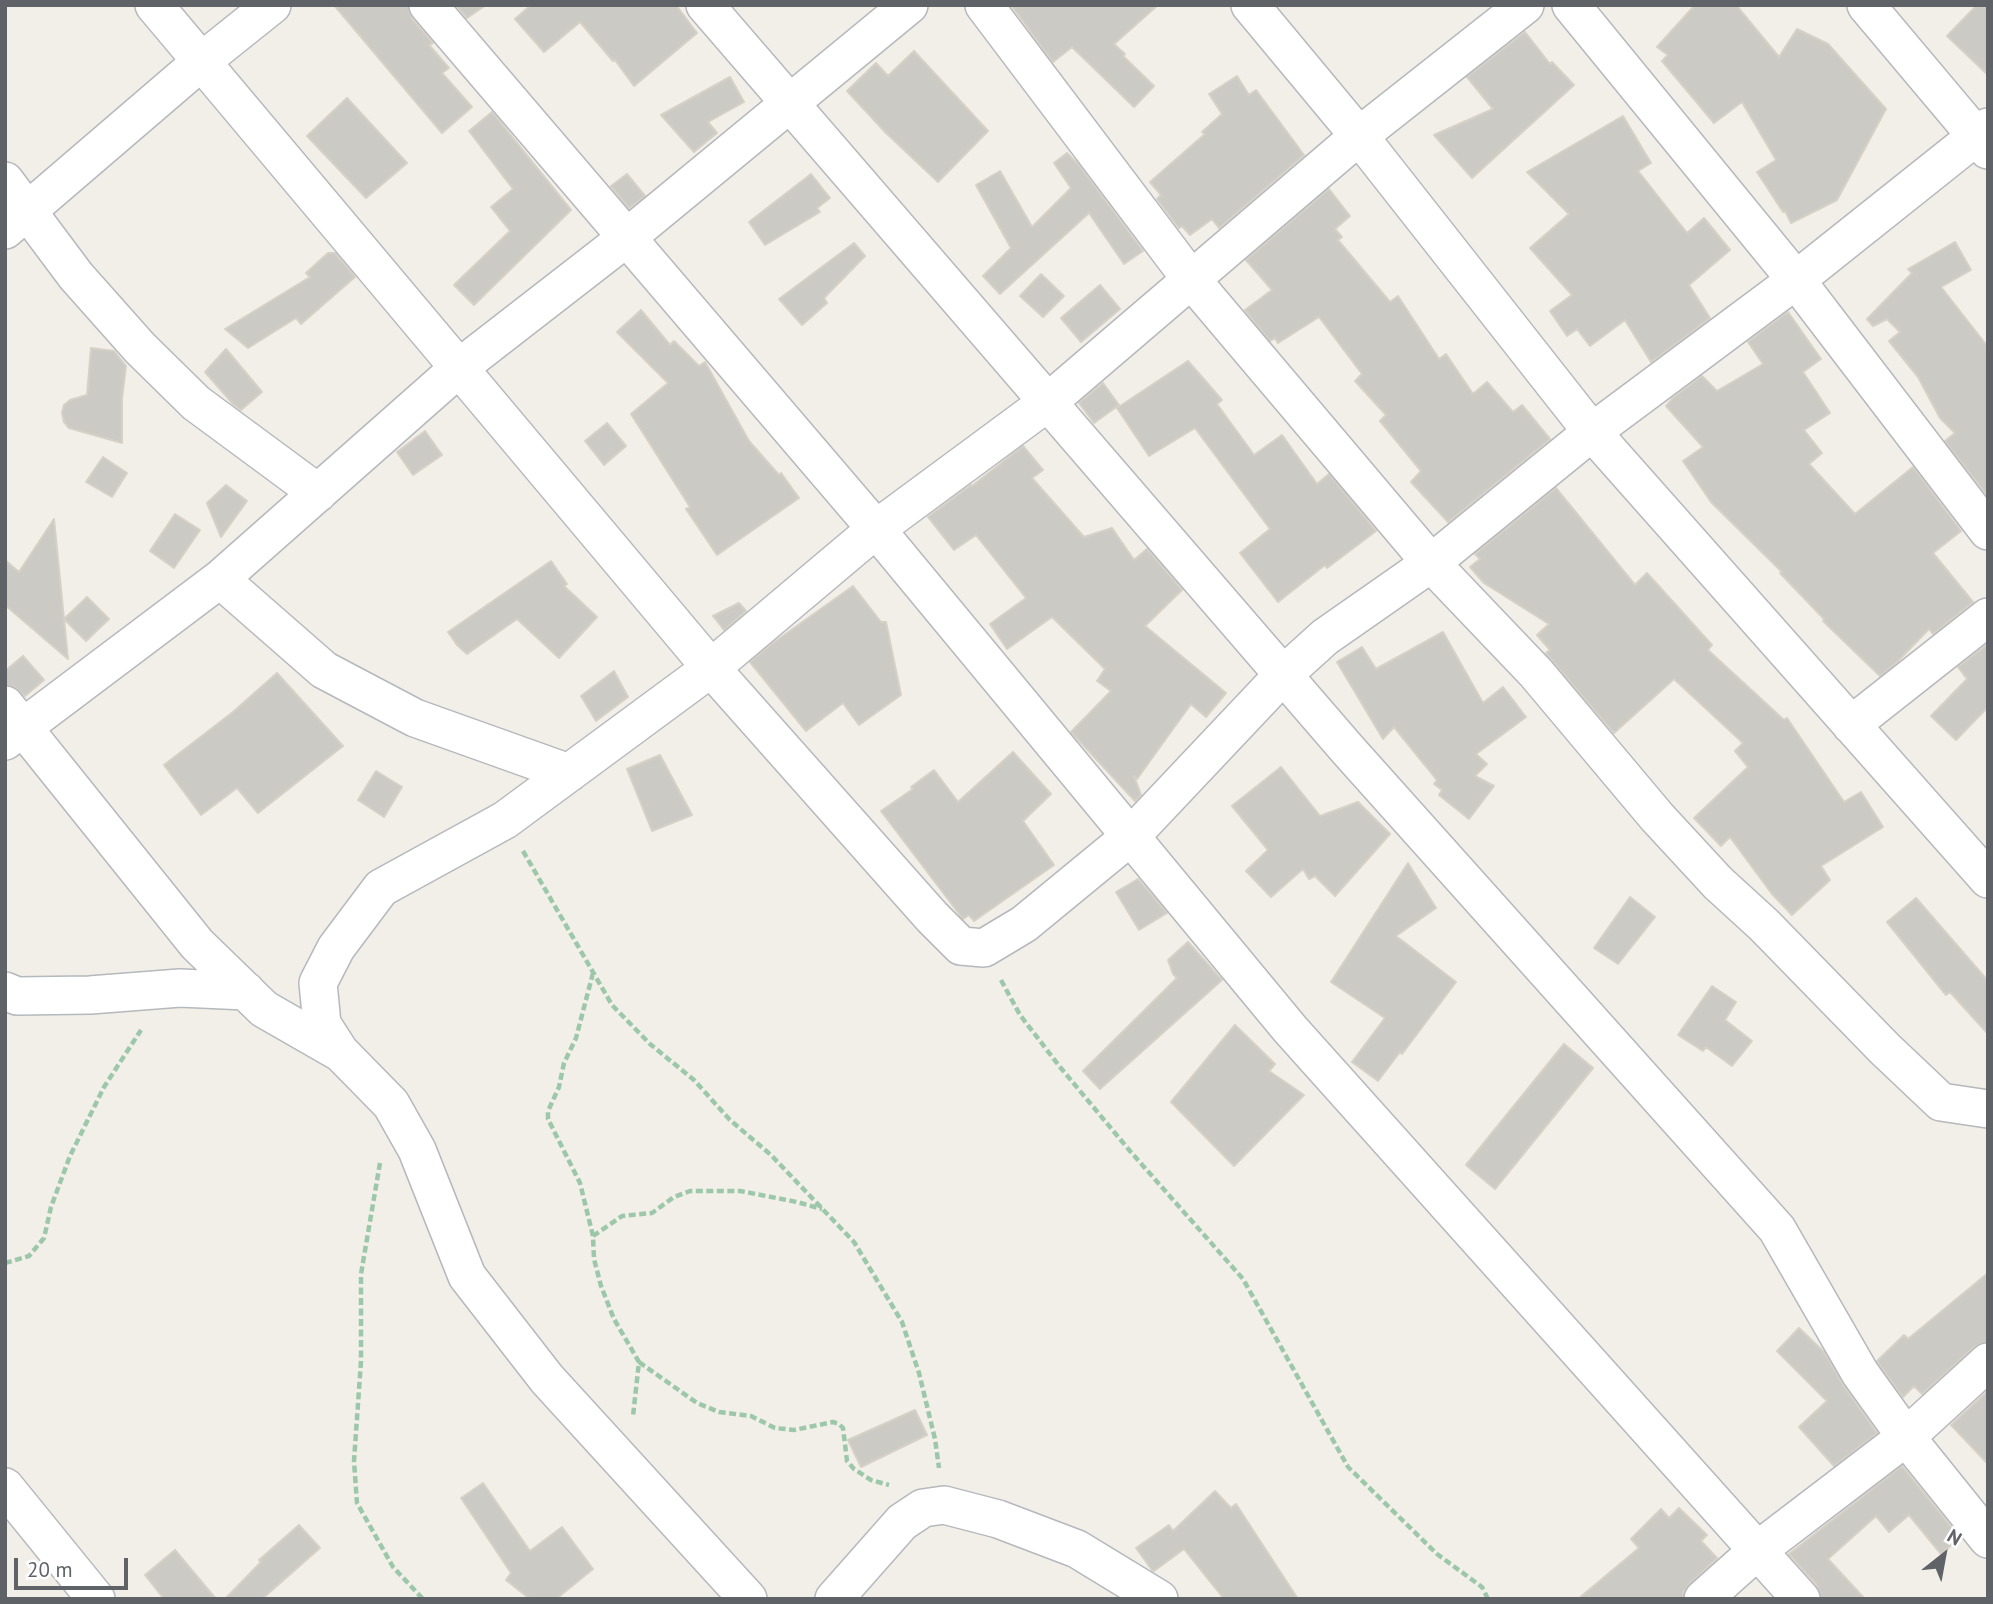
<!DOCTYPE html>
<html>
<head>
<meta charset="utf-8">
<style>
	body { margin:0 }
	#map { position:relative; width:1993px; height:1604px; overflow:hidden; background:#f1efe8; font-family:"PT Sans",sans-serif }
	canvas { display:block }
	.frame { position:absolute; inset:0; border:7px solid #5f6368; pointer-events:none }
	.north { position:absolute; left:1909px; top:1520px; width:70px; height:70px; -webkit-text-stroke:5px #fff; paint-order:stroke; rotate:31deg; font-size:19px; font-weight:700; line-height:28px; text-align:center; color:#5f6368 }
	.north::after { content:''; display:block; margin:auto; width:24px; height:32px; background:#5f6368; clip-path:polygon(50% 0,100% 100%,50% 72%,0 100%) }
	.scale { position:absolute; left:14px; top:1558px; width:114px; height:32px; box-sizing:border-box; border:4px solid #5f6368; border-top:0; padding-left:9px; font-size:21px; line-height:24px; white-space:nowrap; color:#5f6368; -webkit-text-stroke:5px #fff; paint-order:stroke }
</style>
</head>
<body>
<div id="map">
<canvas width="1993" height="1604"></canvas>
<div class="frame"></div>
<div class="north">N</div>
<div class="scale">20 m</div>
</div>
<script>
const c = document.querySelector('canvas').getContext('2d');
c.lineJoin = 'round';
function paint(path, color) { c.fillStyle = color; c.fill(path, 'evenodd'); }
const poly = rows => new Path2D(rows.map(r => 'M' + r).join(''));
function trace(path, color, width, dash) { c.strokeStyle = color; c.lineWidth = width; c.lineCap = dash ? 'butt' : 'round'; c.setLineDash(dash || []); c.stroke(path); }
const building = poly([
	[334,5,408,5,412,19,433,43,429,45,449,68,442,73,472,107,442,133,334,5],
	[456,5,486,5,467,18,456,5],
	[531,5,676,5,697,33,634,86,615,60,613,61,580,22,544,52,515,19,531,5],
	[1011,5,1158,5,1114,44,1125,54,1123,56,1154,86,1134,107,1072,47,1053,62,1011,5],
	[1695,5,1736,5,1779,57,1797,29,1828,44,1886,109,1837,200,1791,223,1785,211,1783,212,1757,172,1776,160,1742,102,1714,123,1662,61,1668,55,1657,47,1695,5],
	[1977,5,1988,5,1988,75,1947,36,1977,5],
	[1525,32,1550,64,1552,62,1574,85,1472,178,1434,135,1493,109,1467,77,1525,32],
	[914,51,988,131,938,182,886,133,847,91,876,63,888,76,914,51],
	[1237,76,1249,95,1256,90,1304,155,1219,228,1212,219,1190,235,1182,226,1179,228,1157,199,1161,195,1150,182,1205,134,1202,132,1222,114,1209,94,1237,76],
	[730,77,744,102,708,122,717,133,694,152,661,115,730,77],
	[347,98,407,163,366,198,307,136,347,98],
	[492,112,571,210,474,305,454,285,510,231,491,207,513,189,469,131,492,112],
	[1623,116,1651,163,1638,171,1687,233,1704,218,1730,250,1689,285,1710,318,1651,362,1625,320,1590,346,1577,329,1567,336,1550,311,1572,295,1530,248,1569,214,1527,172,1623,116],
	[1067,153,1078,164,1143,251,1124,264,1089,213,1000,294,983,276,1011,248,976,185,1000,171,1032,227,1071,188,1054,163,1067,153],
	[627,174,645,196,629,208,611,186,627,174],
	[811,174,830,198,817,208,820,212,765,245,749,222,811,174],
	[1329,189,1350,216,1335,229,1342,237,1338,240,1390,302,1398,296,1439,359,1446,354,1473,394,1487,382,1513,412,1522,405,1550,439,1448,522,1411,482,1421,471,1380,421,1386,415,1355,381,1362,374,1319,317,1278,343,1275,338,1270,341,1245,310,1272,290,1246,260,1329,189],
	[1955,242,1971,270,1941,287,1988,347,1988,496,1945,441,1955,433,1940,418,1918,377,1889,341,1900,332,1887,319,1873,326,1867,319,1912,273,1908,269,1955,242],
	[854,243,865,256,824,298,827,303,802,325,779,299,854,243],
	[328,253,335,253,355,277,301,324,296,318,248,348,225,329,310,277,306,273,328,253],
	[1041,274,1064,296,1043,317,1020,296,1041,274],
	[1100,285,1120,309,1081,342,1061,318,1100,285],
	[641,310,670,345,674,341,699,366,705,362,749,441,779,475,781,473,799,498,717,555,686,509,690,507,631,414,668,383,617,332,641,310],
	[1788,312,1821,359,1803,372,1830,413,1804,430,1822,453,1809,464,1855,514,1913,467,1961,531,1933,553,1973,602,1933,634,1929,629,1897,662,1880,676,1823,621,1824,619,1780,573,1782,572,1711,502,1683,461,1703,447,1666,406,1673,398,1702,376,1717,391,1763,364,1748,342,1788,312],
	[91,348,114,351,126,366,122,399,122,443,69,428,64,422,62,413,64,405,70,400,87,395,91,348],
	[226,349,262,392,241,410,233,404,205,372,226,349],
	[1188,361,1222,400,1217,404,1254,455,1282,435,1317,484,1329,474,1376,531,1327,568,1325,565,1278,602,1240,553,1270,529,1195,428,1149,456,1117,408,1188,361],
	[1103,383,1119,405,1094,423,1079,403,1103,383],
	[607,423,626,446,604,465,585,441,607,423],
	[425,431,442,455,413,475,397,452,425,431],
	[1023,446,1043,470,1032,478,1084,537,1112,528,1134,560,1147,549,1182,590,1145,626,1226,693,1206,717,1191,704,1137,779,1134,776,1141,795,1135,801,1071,732,1111,691,1097,681,1105,669,1052,617,1007,649,990,624,1026,598,976,535,954,550,928,517,971,485,972,486,1023,446],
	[103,457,127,473,112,497,86,482,103,457],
	[226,485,247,501,221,537,207,503,226,485],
	[1556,488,1635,585,1647,573,1712,645,1708,650,1784,720,1787,718,1844,802,1861,792,1883,827,1821,866,1830,880,1792,915,1772,894,1730,837,1721,846,1694,818,1748,767,1735,751,1743,743,1674,679,1614,733,1546,653,1550,650,1537,635,1549,624,1484,583,1470,567,1480,559,1475,554,1556,488],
	[175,514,200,530,174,568,150,551,175,514],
	[54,519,68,659,5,605,5,560,19,572,54,519],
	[551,561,567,584,564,586,597,617,559,658,517,619,467,654,457,645,448,632,551,561],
	[853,586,881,622,886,622,901,695,859,725,843,703,806,731,750,662,773,643,853,586],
	[87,597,109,619,86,641,64,619,87,597],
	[739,603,746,611,724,630,713,616,739,603],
	[1443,632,1483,703,1503,687,1526,717,1476,754,1487,764,1475,776,1494,786,1469,819,1439,795,1442,790,1434,784,1437,780,1394,727,1383,739,1337,662,1362,647,1376,669,1443,632],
	[1988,644,1988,707,1956,740,1931,716,1967,679,1958,667,1988,644],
	[23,656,44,680,25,696,13,686,5,685,5,671,23,656],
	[614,671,628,697,596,721,581,696,614,671],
	[277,673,343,746,258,813,237,788,201,815,164,765,233,712,277,673],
	[1013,752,1051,794,1023,821,1054,865,974,921,969,915,963,919,881,811,913,789,911,787,934,770,958,802,1013,752],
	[660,755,692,815,652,831,627,769,660,755],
	[1281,767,1320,816,1358,802,1390,834,1335,896,1315,876,1309,879,1303,869,1271,897,1246,871,1268,850,1232,806,1281,767],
	[376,771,402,787,384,817,358,800,376,771],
	[1408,863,1436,908,1396,936,1456,982,1402,1054,1400,1052,1378,1081,1352,1062,1385,1018,1331,982,1408,863],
	[1138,879,1167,913,1139,930,1116,892,1138,879],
	[1630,897,1655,917,1618,964,1594,948,1630,897],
	[1916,898,1988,981,1988,1034,1950,992,1946,995,1887,922,1916,898],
	[1188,942,1222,980,1100,1089,1083,1071,1177,978,1173,974,1168,960,1188,942],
	[1712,986,1736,1002,1725,1020,1752,1041,1732,1066,1706,1047,1703,1051,1678,1035,1712,986],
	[1235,1025,1275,1064,1269,1071,1304,1095,1234,1166,1171,1102,1235,1025],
	[1564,1044,1593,1068,1495,1189,1466,1165,1564,1044],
	[1988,1273,1988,1342,1974,1347,1922,1394,1914,1386,1903,1397,1877,1361,1904,1335,1908,1339,1988,1273],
	[1799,1328,1824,1352,1843,1385,1877,1433,1834,1466,1799,1427,1827,1401,1777,1351,1799,1328],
	[1988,1391,1988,1464,1951,1425,1988,1391],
	[915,1410,927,1435,861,1467,848,1440,915,1410],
	[1902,1466,1960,1538,1941,1554,1909,1515,1889,1532,1876,1516,1828,1559,1865,1599,1821,1599,1817,1585,1789,1554,1902,1466],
	[483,1483,530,1551,562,1527,593,1569,556,1599,530,1599,506,1580,511,1573,461,1498,483,1483],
	[1215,1491,1231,1508,1236,1504,1298,1599,1224,1599,1184,1549,1154,1571,1152,1570,1136,1548,1169,1525,1173,1531,1215,1491],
	[1679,1508,1707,1535,1701,1541,1717,1558,1689,1584,1683,1592,1683,1599,1578,1599,1639,1548,1631,1539,1661,1509,1669,1518,1679,1508],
	[299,1525,320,1548,262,1599,225,1599,261,1562,259,1560,299,1525],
	[175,1550,216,1599,164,1599,145,1575,175,1550]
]);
paint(building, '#cccac5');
trace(building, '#d6d1c6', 2);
const minor = poly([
	[154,5,711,668,932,917,961,946,984,948,1024,924,1131,836,1283,675,1325,637,1431,563,1592,432,1796,280,1988,127],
	[428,5,876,529,1290,1029,1801,1599],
	[705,5,1348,750,1777,1229,1860,1373,1906,1437,1988,1539],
	[984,5,1190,278,1431,563,1536,673,1657,817,1718,883,1764,925,1885,1049,1941,1102,1988,1109],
	[1250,5,1359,136,1592,432,1988,879],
	[1571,5,1796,280,1988,531],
	[1866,5,1988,150],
	[5,181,76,276,140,348,196,403,318,493],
	[5,230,202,61,272,5],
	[220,579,324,670,415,718,569,773],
	[5,705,197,944,264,1009,339,1052],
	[1851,725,1988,617],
	[5,741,220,579,460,367,625,239,909,5],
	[5,991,17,996,90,995,180,988,246,991],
	[5,1487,96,1599],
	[748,1599,547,1379,467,1276,417,1150,391,1104,340,1052,322,1024,318,983,336,948,381,888,505,820,711,668,876,529,1048,402,1359,136,1525,5],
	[834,1599,902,1522,923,1508,944,1505,998,1519,1077,1549,1159,1599],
	[1703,1599,1758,1550,1906,1437,1988,1362]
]);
trace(minor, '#b5b8bc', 40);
trace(poly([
	[523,851,612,1005,650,1044,694,1080,730,1120,771,1155,854,1242,902,1322,919,1373,935,1439,939,1468],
	[593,973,576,1038,564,1063,559,1087,548,1111,548,1119,580,1183,593,1236,594,1259,601,1286,614,1319,639,1362,633,1416],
	[1001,980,1020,1015,1060,1067,1130,1151,1243,1279,1348,1467,1437,1554,1482,1587,1488,1599],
	[380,1163,361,1274,361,1361,354,1461,357,1503,393,1567,423,1599],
	[593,1236,622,1216,652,1213,674,1197,690,1191,740,1191,797,1202,822,1209],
	[5,1263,29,1256,44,1238,51,1207,70,1156,104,1087,141,1030],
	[639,1362,697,1403,719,1412,751,1416,775,1428,794,1430,833,1422,839,1424,843,1428,847,1461,854,1469,871,1480,889,1485]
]), '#9cc7a9', 4.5, [7, 3.5]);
trace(minor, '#fff', 37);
</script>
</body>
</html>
